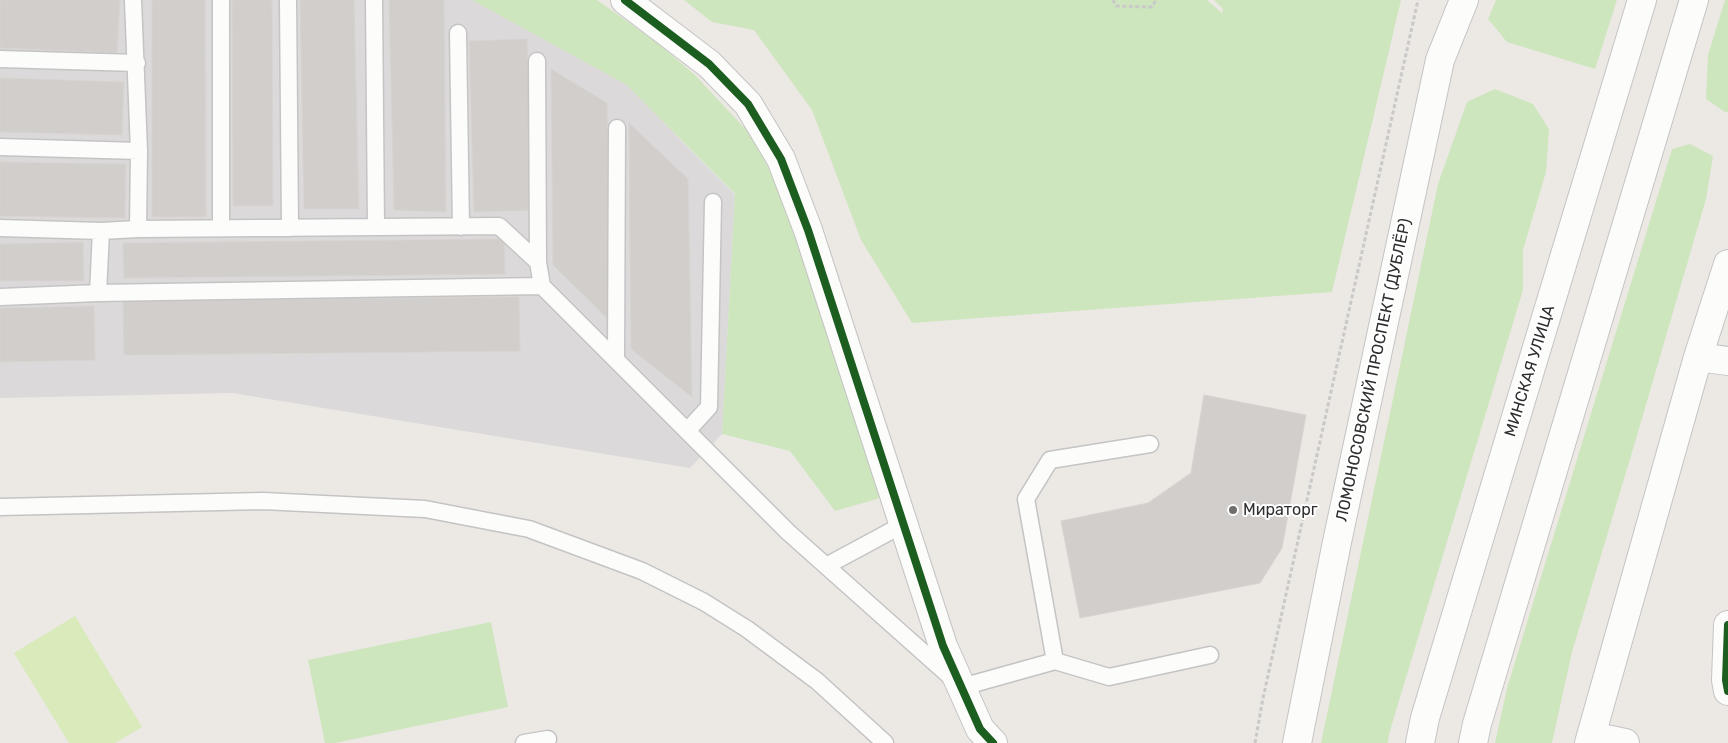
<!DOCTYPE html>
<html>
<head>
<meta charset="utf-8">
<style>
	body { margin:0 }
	canvas { display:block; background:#ece8e4 }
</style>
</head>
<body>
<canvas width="1728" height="743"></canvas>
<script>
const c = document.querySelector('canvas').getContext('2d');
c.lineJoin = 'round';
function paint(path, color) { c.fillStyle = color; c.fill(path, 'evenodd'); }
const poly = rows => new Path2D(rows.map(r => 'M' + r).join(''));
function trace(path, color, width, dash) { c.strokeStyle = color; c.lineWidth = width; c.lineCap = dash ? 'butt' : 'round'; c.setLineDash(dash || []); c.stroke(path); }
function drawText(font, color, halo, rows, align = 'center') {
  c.font = font + ' Rubik,sans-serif'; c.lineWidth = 4; c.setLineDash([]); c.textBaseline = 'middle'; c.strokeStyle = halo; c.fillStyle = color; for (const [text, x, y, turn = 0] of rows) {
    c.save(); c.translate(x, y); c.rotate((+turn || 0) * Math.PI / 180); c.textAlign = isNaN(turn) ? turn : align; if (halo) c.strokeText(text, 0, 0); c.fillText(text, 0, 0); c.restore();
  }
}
paint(poly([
	[0,0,472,0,627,85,735,195,722,434,690,468,232,393,0,398]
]), '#dcd9db');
paint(poly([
	[472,0,597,0,655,41,694,74,752,136,779,189,884,492,877,499,835,511,790,451,722,434,735,194,627,85],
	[684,0,1207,0,1222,13,1223,9,1214,0,1401,0,1332,292,912,323,861,240,812,110,754,30,712,22],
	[1496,0,1617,0,1595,69,1507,42,1488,19],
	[1725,0,1728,0,1728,112,1725,112,1706,99,1708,55],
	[1495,89,1533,104,1549,129,1546,172,1523,250,1523,290,1389,734,1388,743,1321,743,1438,184,1467,102],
	[1690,144,1713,156,1706,199,1636,439,1572,652,1552,743,1495,743,1507,688,1672,149],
	[491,622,508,707,335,743,325,743,308,660]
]), '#cee6be');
paint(poly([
	[75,616,142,727,115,743,69,743,14,653]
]), '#d9eabb');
const building = poly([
	[0,0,120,0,117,53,0,48,0,0],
	[152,0,205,0,206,217,152,217,152,0],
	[232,0,272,0,273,206,233,206,232,0],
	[300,0,354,0,359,209,304,209,300,0],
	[389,0,444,0,446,212,394,210,389,0],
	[527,39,532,210,474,212,469,41,527,39],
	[551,69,607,103,609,320,553,265,551,69],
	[0,78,124,82,122,135,0,132,0,78],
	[629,123,688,179,692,397,631,349,629,123],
	[0,162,126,164,125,218,0,216,0,162],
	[504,239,505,274,124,278,123,243,504,239],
	[83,242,84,281,0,281,0,244,83,242],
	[519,297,520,351,124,355,123,301,519,297],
	[94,306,95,360,0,362,0,308,94,306],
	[1204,395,1306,415,1282,548,1260,583,1080,618,1061,521,1148,503,1191,473,1204,395]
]);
paint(building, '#d1cecb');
trace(building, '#d7d4d0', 1);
const lane = poly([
	[221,0,221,228],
	[288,0,290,228],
	[374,0,376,227],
	[458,33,461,227],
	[0,59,137,63],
	[537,61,538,262],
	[0,147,139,151],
	[0,228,101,231,138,229,139,151,133,0],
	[138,229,499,226,538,262,542,286,788,532,962,687,1055,661,1109,677,1210,655],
	[98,293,542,286],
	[0,297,98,293,101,231],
	[616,360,617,128],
	[687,431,709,407,713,202],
	[0,507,263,501,425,509,529,529,642,571,704,602,747,629,817,681,885,743],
	[826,566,904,524],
	[1055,661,1026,499,1050,460,1150,444],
	[524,743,548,739,546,743]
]);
const street = poly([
	[625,0,709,64,748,104,781,159,808,230,943,646,980,729,993,743]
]);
const secondary = poly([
	[1698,357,1728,361],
	[1728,625,1726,680,1728,691],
	[1591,736,1625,743],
	[1297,743,1337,542,1440,60,1464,0],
	[1420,743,1425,718,1642,0],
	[1473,743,1477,724,1694,0],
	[1589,743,1698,357,1728,264]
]);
trace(lane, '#c5c4c5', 19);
trace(street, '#c5c4c5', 30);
trace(secondary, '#c5c4c5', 30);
trace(poly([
	[1113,0,1116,6,1152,7,1156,0],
	[1255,743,1263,698,1418,0]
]), '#c9c9c8', 3, [4, 2.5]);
trace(lane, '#fcfcfb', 16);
trace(street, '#fcfcfb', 28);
trace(secondary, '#fcfcfb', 28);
trace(poly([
	[625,0,709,64,748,104,781,159,808,230,943,646,980,729,993,743],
	[1728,625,1726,680,1728,691]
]), '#1b5e20', 8);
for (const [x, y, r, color] of [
	[1233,510,5,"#706f6e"]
]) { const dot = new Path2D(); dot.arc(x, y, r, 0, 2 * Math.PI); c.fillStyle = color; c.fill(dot); trace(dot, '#fff', 2); }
drawText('16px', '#2e2e2e', '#fff', [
	["ЛОМОНОСОВСКИЙ ПРОСПЕКТ (ДУБЛЁР)",1374,370,-78],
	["МИНСКАЯ УЛИЦА",1530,371,-73]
]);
drawText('16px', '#2e2e2e', '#fff', [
	["Мираторг",1243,510]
], 'left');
</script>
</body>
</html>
